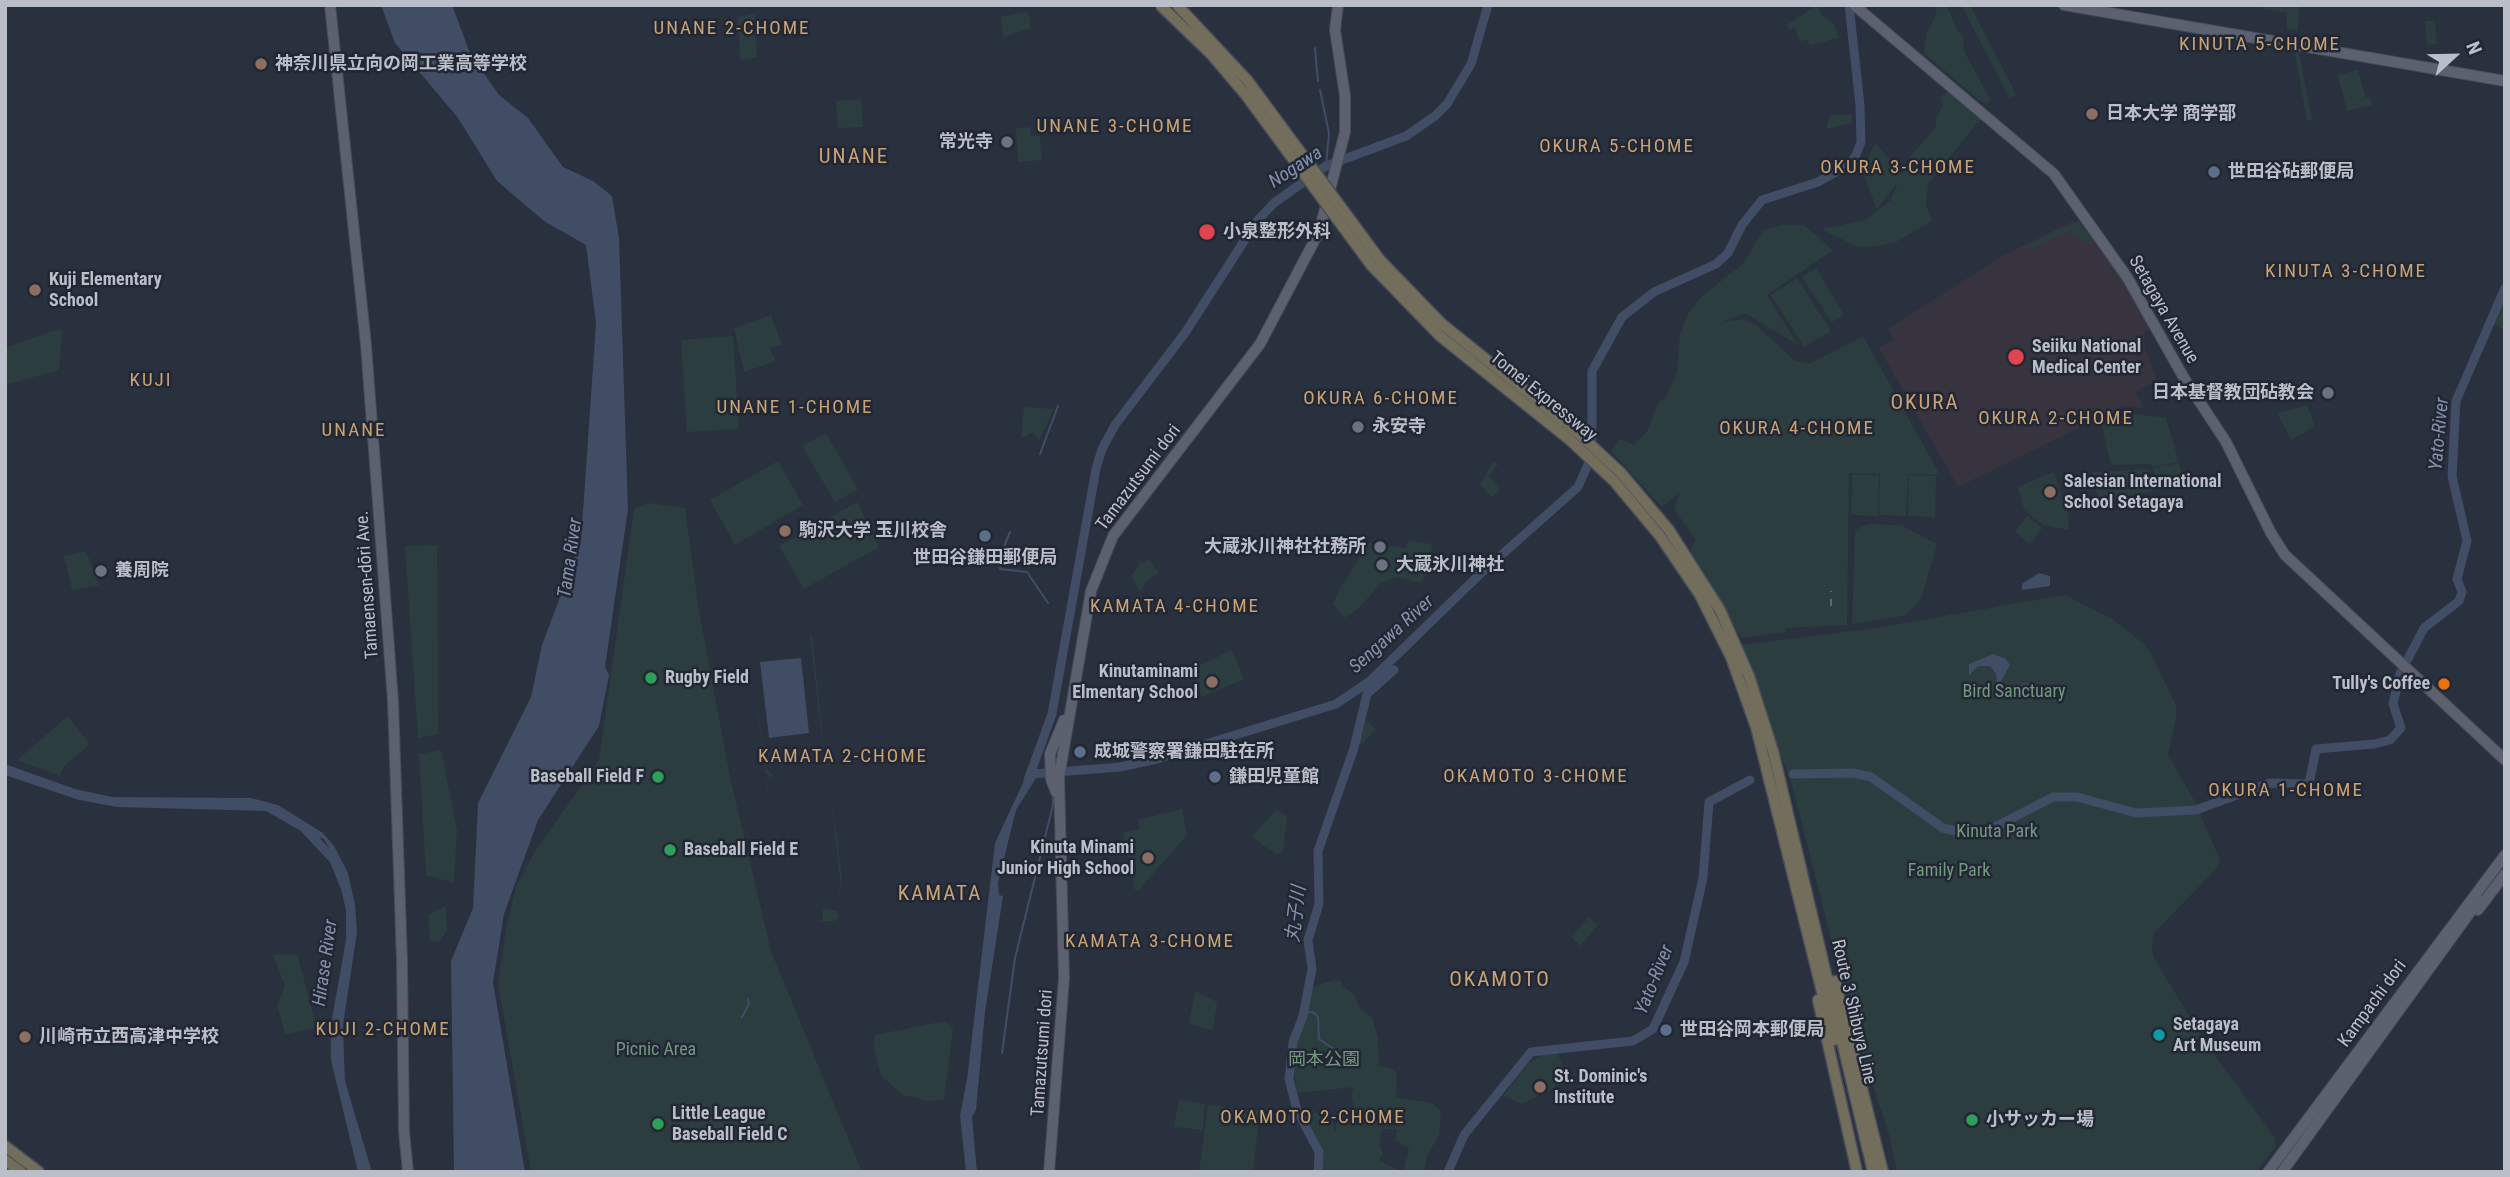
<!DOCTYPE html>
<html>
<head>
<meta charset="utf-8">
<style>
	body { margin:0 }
	#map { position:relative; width:2510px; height:1177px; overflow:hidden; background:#29303e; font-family:"Roboto Condensed",sans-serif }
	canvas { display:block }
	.frame { position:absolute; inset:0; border:7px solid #babec9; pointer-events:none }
	.north { position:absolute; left:2419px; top:21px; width:70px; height:70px; -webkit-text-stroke:5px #222734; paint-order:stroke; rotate:68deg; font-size:19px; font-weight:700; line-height:28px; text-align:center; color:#babec9 }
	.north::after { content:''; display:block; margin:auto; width:24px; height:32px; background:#babec9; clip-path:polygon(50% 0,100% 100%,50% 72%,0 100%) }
</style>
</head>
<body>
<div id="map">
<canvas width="2510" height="1177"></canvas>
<div class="frame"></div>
<div class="north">N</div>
</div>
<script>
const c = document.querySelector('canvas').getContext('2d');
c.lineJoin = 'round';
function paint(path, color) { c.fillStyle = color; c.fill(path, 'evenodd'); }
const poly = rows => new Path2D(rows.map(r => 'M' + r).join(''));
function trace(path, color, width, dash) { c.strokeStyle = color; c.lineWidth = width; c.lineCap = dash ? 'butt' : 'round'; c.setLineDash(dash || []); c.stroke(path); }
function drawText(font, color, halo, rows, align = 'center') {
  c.font = font + ' "Roboto Condensed","Noto Sans JP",sans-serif'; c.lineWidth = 5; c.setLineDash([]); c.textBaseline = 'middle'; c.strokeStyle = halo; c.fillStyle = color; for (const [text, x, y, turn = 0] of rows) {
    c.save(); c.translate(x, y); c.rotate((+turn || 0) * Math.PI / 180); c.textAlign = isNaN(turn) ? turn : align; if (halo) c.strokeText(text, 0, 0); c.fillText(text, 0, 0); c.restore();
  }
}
paint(poly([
	[2080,221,2114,266,2151,328,2144,333,2145,349,2157,380,2135,392,2144,408,2124,406,1958,487,1879,348,1893,340,1888,329,2002,256,2069,223]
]), '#373440');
paint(poly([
	[1817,5,1822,16,1834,24,1838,38,1810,45,1807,39,1799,42,1795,28,1790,30,1787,25],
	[1933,5,1946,5,1958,31,1963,34,1964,51,1991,101,1986,104,1979,100,1924,53,1926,34,1937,13],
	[1961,5,1970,5,2016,94,2010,99],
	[2263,5,2299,5,2298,31,2287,29,2287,12,2263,9],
	[1028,12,1031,28,1004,37,1000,17],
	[755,14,757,57,740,60,738,17],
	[2425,21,2435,21,2437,44,2427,45],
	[2294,48,2298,49,2312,120,2307,121],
	[2358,70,2366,98,2370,97,2372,105,2347,111,2338,75],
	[1949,91,1982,117,1928,184,1926,205,1932,221,1896,242,1879,246,1858,247,1821,229,1866,220,1891,200,1898,182,1877,209,1862,171,1875,143,1903,174,1909,158,1935,128,1937,116,1943,105,1940,97],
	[861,99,863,127,838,128,836,101],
	[1830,115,1852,115,1852,123,1826,129],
	[1030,127,1031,136,1040,136,1042,160,1018,162,1016,128],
	[2079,223,2094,242,2089,245,2072,233,2065,232,2030,250,2026,246,2065,226],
	[1782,225,1804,225,1833,250,1767,295,1798,345,1745,313,1720,323,1743,319,1756,325,1794,360,1809,364,1863,336,1940,475,1908,474,1906,516,1879,515,1880,474,1849,473,1847,625,1787,628,1785,632,1741,638,1702,569,1689,552,1696,540,1674,509,1679,493,1662,507,1611,451,1620,439,1634,445,1647,432,1658,403,1666,397,1677,372,1680,334,1688,314,1702,296,1743,264,1763,230],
	[1816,268,1844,314,1832,322,1802,277],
	[1797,278,1831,331,1804,347,1771,295],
	[2505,294,2505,325,2503,329,2492,325],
	[771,315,782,345,769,348,776,361,744,372,734,328],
	[62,330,59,370,5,385,5,348,52,331],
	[733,336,739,429,687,432,681,340],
	[2307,405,2315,426,2291,440,2277,413],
	[1024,407,1054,409,1039,440,1033,432,1021,439],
	[2127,413,2166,418,2179,462,2153,467,2151,464,2111,465,2102,425],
	[826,433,858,489,835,502,802,446],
	[778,461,803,505,735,545,710,500],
	[1493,462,1498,464,1489,477,1500,488,1492,498,1480,484],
	[2179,463,2182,477,2157,482,2153,468],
	[2148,469,2153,491,2099,502,2092,472],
	[2054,472,2068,515,2069,530,2043,525,2024,510,2018,487],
	[1852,474,1879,475,1878,516,1851,515],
	[1909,475,1936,476,1935,517,1908,516],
	[857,502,879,547,804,589,779,546],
	[649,503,685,508,699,611,730,777,771,951,862,1172,531,1172,498,984,506,929,516,886,536,850,599,760,634,509],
	[2027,516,2042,528,2030,544,2015,532],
	[1868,524,1901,525,1937,544,1921,599,1906,615,1852,624,1855,530],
	[1409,541,1432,544,1431,555,1419,555,1412,568,1429,572,1420,583,1397,577,1381,583,1359,608,1344,618,1333,604,1339,590,1369,543,1405,548],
	[437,545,438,734,418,738,405,546],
	[86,551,99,585,72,590,64,556],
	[1149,559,1159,573,1146,581,1141,592,1131,576,1141,561,1143,563],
	[2065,595,2112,619,2143,643,2151,653,2176,706,2176,719,2168,755,2195,802,2220,860,2217,868,2154,933,2152,947,2154,958,2201,1036,2275,1138,2275,1147,2256,1172,1897,1172,1888,1131,1853,1026,1792,785,1741,645,1869,629],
	[810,634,812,635,826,769,825,767],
	[1232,650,1244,679,1202,697,1192,672,1194,668],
	[751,656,766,768,773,775,771,779,766,773,782,908],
	[68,716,90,744,64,766,60,776,17,760],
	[1367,720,1376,730,1361,744,1357,743],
	[441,750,457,830,454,883,426,875,419,754],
	[829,782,842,877,839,899,840,879],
	[1182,809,1187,835,1138,891,1135,890,1123,833,1139,829,1138,820],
	[1277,809,1287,817,1283,852,1276,854,1252,837],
	[446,906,447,931,439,942,430,941,428,915],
	[823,908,837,911,839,917,835,921,814,922,823,920],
	[1589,917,1598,925,1580,946,1571,937],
	[297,954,317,1028,285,1034,277,1005,285,986,273,955],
	[1334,980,1341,981,1343,986,1355,995,1360,1009,1372,1017,1378,1038,1379,1066,1394,1069,1397,1075,1396,1098,1430,1102,1441,1111,1439,1135,1427,1156,1424,1172,1403,1172,1409,1149,1395,1141,1397,1130,1395,1129,1381,1129,1380,1145,1383,1154,1379,1160,1402,1172,1320,1172,1318,1140,1316,1140,1306,1112,1332,1114,1335,1133,1339,1112,1354,1107,1351,1094,1354,1087,1298,1093,1292,1065,1309,988],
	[1195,991,1217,1002,1213,1030,1189,1024],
	[945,1021,953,1029,944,1100,929,1101,903,1095,881,1076,874,1049,875,1035],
	[1544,1054,1558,1054,1568,1080,1523,1104,1503,1096,1528,1063],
	[1179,1100,1205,1104,1203,1130,1174,1127],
	[1208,1105,1260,1111,1253,1172,1199,1172]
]), '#2c3d40');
paint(poly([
	[381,5,452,5,470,53,499,95,528,118,563,167,593,181,612,196,619,238,628,509,605,667,609,675,599,726,538,820,504,914,493,982,525,1172,454,1172,451,961,473,908,478,803,531,697,542,645,581,541,596,323,586,245,544,221,497,181,458,118,395,43],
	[2039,573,2050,576,2050,586,2022,590,2022,584],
	[1993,654,2006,659,2010,665,1999,685,2013,688,2027,683,2033,687,2033,693,2025,696,1998,690,1996,674,1990,666,1978,666,1969,675,1969,664],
	[801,658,809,733,769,738,760,662],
	[5,764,75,789,112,797,251,798,278,805,323,833,334,846,348,873,355,905,357,932,343,1025,344,1057,345,1081,372,1172,358,1172,331,1060,331,1024,346,940,346,910,341,889,342,873,324,839,306,834,266,811,117,807,79,800,5,775],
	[1029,770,1038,775,1016,810,998,883,999,895,1003,896,985,1012,976,1110,972,1117,977,1172,966,1172,960,1116,967,1079,995,843]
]), '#414c65');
trace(poly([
	[1315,48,1318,81],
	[1320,90,1329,133,1326,166],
	[1040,454,1058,406],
	[1010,532,1001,554,1000,569,1027,572,1048,603],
	[1303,1013,1313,1012,1318,1017,1319,1039,1335,1050],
	[742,1017,749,1004,748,999],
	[1002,1053,1015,958,1053,805,1053,794]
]), '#414c65', 2);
trace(poly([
	[1032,774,1120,767,1157,759,1336,704,1370,681,1480,574,1578,487,1590,460,1592,447,1592,371,1622,317,1654,292,1716,264,1728,253,1742,225,1762,200,1818,182,1850,164,1856,155,1861,142,1860,105,1849,5],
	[1793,774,1853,773,1871,777,1943,828,1970,834,1993,828,2053,797,2077,797,2136,813,2196,810,2270,783,2309,784,2316,749,2374,744,2390,740,2401,728,2393,704,2400,674,2424,628,2459,601,2462,592,2457,579,2467,541,2452,476,2456,401,2505,288],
	[1028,780,1052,714,1096,469,1102,449,1115,425,1185,333,1257,221,1274,203,1326,166,1406,136,1435,116,1447,104,1471,64,1488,5],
	[304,828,334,860,345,887],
	[1318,1172,1319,1152,1297,1110,1289,1079,1293,1042,1303,1016,1312,969,1308,940,1319,904,1318,851,1354,748,1367,694,1394,670],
	[1448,1172,1464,1135,1531,1052,1633,1041,1653,1029,1684,962,1703,878,1709,802,1750,780]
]), '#414c65', 9);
const major = poly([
	[330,5,366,345,393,701,402,961,404,1131,408,1172],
	[1854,5,2054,174,2127,277,2184,378,2226,442,2271,533,2285,555,2505,760],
	[2064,5,2505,81],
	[1056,792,1051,779,1050,754,1064,720],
	[2478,910,2505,874],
	[1049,1172,1064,978,1059,777,1091,591,1113,536,1260,344,1319,232,1345,132,1345,96,1335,30,1338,5],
	[2268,1172,2505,855],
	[2282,1172,2479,900]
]);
const highway = poly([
	[1380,260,1442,324,1579,434,1621,473,1669,530,1720,610,1749,676,1773,751,1873,1172],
	[1371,265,1440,336,1570,440,1614,481,1660,536,1700,595,1731,657,1756,727,1834,1040],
	[1835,981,1883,1172],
	[1818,1000,1857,1172],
	[5,1146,39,1172],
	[5,1160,21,1172]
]);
trace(major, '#474b58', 12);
trace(highway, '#484d59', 13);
trace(major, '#5b616e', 10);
trace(highway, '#736d5b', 10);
trace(poly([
	[1831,606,1831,591]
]), '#606675', 2, [7, 7]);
const highwayBridge = poly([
	[1160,5,1211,54,1245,94,1371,265],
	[1177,5,1248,81,1380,260]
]);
trace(highwayBridge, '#484d59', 13, []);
trace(highwayBridge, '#736d5b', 10);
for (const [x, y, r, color] of [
	[261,64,7,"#8d6e63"],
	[2092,114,7,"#8d6e63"],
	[1007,142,7,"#6b7280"],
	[2214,172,7,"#5c6f8a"],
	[1207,232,9,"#e0444e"],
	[35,290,7,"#8d6e63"],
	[2016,357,9,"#e0444e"],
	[2328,393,7,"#6b7280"],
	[1358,427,7,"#6b7280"],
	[2050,492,7,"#8d6e63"],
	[785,531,7,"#8d6e63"],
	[985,536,7,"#5c6f8a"],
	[1380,547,7,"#6b7280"],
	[1382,565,7,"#6b7280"],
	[101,571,7,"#6b7280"],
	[651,678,7,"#2e9e5b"],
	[1212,682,7,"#8d6e63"],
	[2444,684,7,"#e8710a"],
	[1080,752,7,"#5c6f8a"],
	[658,777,7,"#2e9e5b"],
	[1215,777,7,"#5c6f8a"],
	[670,850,7,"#2e9e5b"],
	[1148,858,7,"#8d6e63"],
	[1666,1030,7,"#5c6f8a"],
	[2159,1035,7,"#0f9aa8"],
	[25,1037,7,"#8d6e63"],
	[1540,1087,7,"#8d6e63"],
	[1972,1120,7,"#2e9e5b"],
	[658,1124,7,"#2e9e5b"]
]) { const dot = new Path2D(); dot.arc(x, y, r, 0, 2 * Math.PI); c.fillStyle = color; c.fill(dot); trace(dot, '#222734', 2.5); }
drawText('bold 18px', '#babec9', '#222734', [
	["神奈川県立向の岡工業高等学校",275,64],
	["日本大学 商学部",2106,114],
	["常光寺",993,142,"right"],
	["世田谷砧郵便局",2228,172],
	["小泉整形外科",1223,232],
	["Kuji Elementary",49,280],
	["School",49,301],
	["Seiiku National",2032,347],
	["Medical Center",2032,368],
	["日本基督教団砧教会",2314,393,"right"],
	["永安寺",1372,427],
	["Salesian International",2064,482],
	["School Setagaya",2064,503],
	["駒沢大学 玉川校舎",799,531],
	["大蔵氷川神社社務所",1366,547,"right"],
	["世田谷鎌田郵便局",985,558,"center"],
	["大蔵氷川神社",1396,565],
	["養周院",115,571],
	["Kinutaminami",1198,672,"right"],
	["Elmentary School",1198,693,"right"],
	["Rugby Field",665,678],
	["Tully's Coffee",2430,684,"right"],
	["成城警察署鎌田駐在所",1094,752],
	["Baseball Field F",644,777,"right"],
	["鎌田児童館",1229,777],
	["Kinuta Minami",1134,848,"right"],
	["Junior High School",1134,869,"right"],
	["Baseball Field E",684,850],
	["Setagaya",2173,1025],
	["Art Museum",2173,1046],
	["世田谷岡本郵便局",1680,1030],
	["川崎市立西高津中学校",39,1037],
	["St. Dominic's",1554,1077],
	["Institute",1554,1098],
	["Little League",672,1114],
	["Baseball Field C",672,1135],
	["小サッカー場",1986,1120]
], 'left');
drawText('18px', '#babec9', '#222734', [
	["Setagaya Avenue",2163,310,60],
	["Tomei Expressway",1543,397,39],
	["Tamazutsumi dori",1139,478,-53],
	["Tamaensen-dōri Ave.",368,585,-94],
	["Kampachi dori",2373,1004,-54],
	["Route 3 Shibuya Line",1853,1012,77],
	["Tamazutsumi dori",1043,1053,-86]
]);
drawText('18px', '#749780', '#222734', [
	["Bird Sanctuary",2014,692],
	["Kinuta Park",1997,832],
	["Family Park",1949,871],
	["Picnic Area",656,1050],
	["岡本公園",1324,1060]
]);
c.letterSpacing = '2px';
drawText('19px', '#c9a375', '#222734', [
	["UNANE 2-CHOME",732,29],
	["KINUTA 5-CHOME",2260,45],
	["UNANE 3-CHOME",1115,127],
	["OKURA 5-CHOME",1617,147],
	["OKURA 3-CHOME",1898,168],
	["KINUTA 3-CHOME",2346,272],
	["KUJI",151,381],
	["OKURA 6-CHOME",1381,399],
	["UNANE 1-CHOME",795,408],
	["OKURA 2-CHOME",2056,419],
	["OKURA 4-CHOME",1797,429],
	["UNANE",354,431],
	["KAMATA 4-CHOME",1175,607],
	["KAMATA 2-CHOME",843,757],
	["OKAMOTO 3-CHOME",1536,777],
	["OKURA 1-CHOME",2286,791],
	["KAMATA 3-CHOME",1150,942],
	["KUJI 2-CHOME",383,1030],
	["OKAMOTO 2-CHOME",1313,1118]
]);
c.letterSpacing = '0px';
drawText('italic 19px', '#8591ac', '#222734', [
	["Nogawa",1296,168,-33],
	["Yato-River",2440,434,-85],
	["Tama River",571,558,-82],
	["Sengawa River",1392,635,-42],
	["丸子川",1297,914,-83],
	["Hirase River",326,963,-82],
	["Yato-River",1655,980,-68]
]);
c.letterSpacing = '2px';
drawText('21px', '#c9a375', '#222734', [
	["UNANE",854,158],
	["OKURA",1925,404],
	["KAMATA",940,895],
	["OKAMOTO",1500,981]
]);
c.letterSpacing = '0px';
</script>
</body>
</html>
